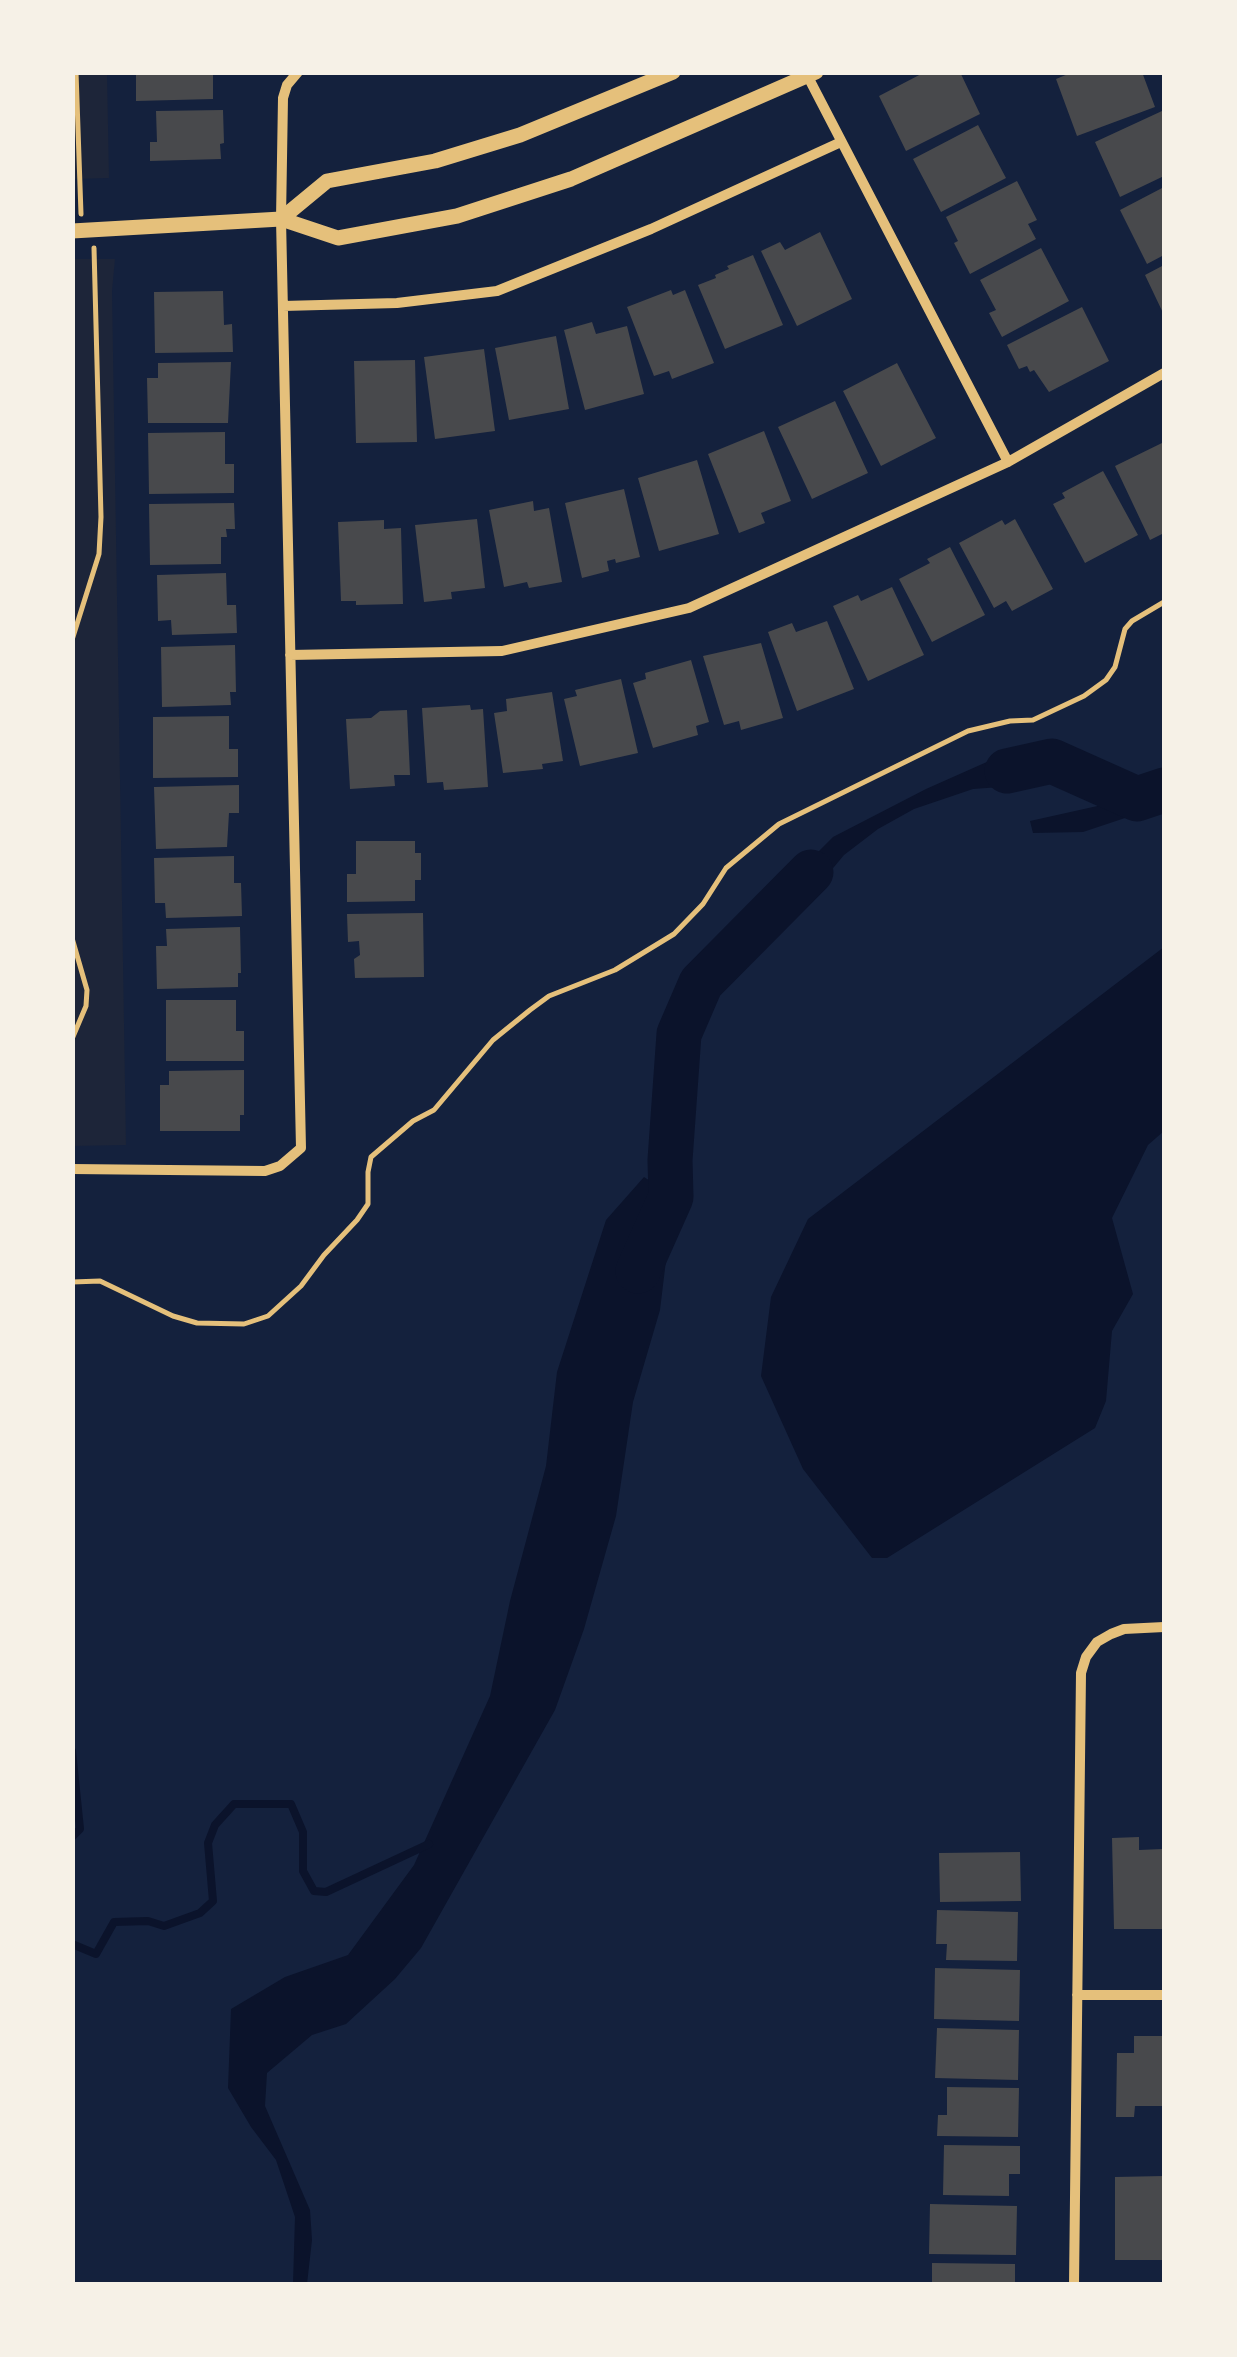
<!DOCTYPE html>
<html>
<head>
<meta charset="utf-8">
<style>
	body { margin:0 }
	#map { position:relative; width:1237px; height:2357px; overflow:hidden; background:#14213d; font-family:Lora,serif }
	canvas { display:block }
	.frame { position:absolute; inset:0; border:75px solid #f6f1e7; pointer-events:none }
</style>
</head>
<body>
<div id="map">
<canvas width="1237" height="2357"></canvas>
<div class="frame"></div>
</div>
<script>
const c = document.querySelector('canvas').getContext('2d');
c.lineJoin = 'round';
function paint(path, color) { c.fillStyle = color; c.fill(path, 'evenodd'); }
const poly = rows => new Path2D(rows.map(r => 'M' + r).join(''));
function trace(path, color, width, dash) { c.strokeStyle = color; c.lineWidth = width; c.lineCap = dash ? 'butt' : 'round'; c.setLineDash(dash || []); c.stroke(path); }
paint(poly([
	[72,73,107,73,109,178,73,179],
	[72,259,115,259,112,291,126,1145,73,1146]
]), '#1d2539');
paint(poly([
	[1054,748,1076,759,1027,785,973,789,914,809,878,829,844,855,819,885,795,906,768,918,765,905,833,837,926,789,989,761],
	[1164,777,1164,802,1149,810,1083,832,1033,833,1030,821,1120,801],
	[1164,947,1164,1131,1148,1145,1112,1218,1133,1294,1112,1331,1106,1401,1095,1428,887,1558,872,1558,803,1469,761,1376,771,1297,808,1219],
	[644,1177,658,1186,668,1244,660,1310,633,1402,616,1516,584,1629,555,1710,421,1948,395,1979,346,2024,312,2035,267,2073,265,2106,310,2210,312,2240,307,2284,293,2284,295,2217,276,2160,251,2127,228,2088,231,2009,285,1977,348,1955,414,1865,490,1696,510,1601,546,1466,557,1372,606,1220]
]), '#0b132b');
trace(poly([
	[72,1751,80,1829,72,1837],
	[72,1944,96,1954,114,1922,148,1921,164,1926,200,1913,213,1901,208,1843,215,1825,234,1804,291,1804,303,1832,303,1871,314,1891,326,1892,429,1844]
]), '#0b132b', 8);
trace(poly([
	[1007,771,1052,761,1137,799,1164,790],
	[638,1271,671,1197,670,1160,679,1034,701,983,811,872]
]), '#0b132b', 45);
paint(poly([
	[136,72,213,72,213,99,136,101],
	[925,72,960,72,980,114,906,151,879,96],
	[1073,72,1142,72,1155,107,1077,136,1056,79],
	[223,110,224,143,220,144,221,159,150,161,150,142,157,142,156,111],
	[1162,111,1164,118,1164,176,1120,197,1095,142],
	[978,125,1006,178,941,212,913,159],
	[1017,181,1037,220,1028,224,1036,239,970,274,954,243,958,241,946,217],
	[1164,187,1164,255,1147,264,1120,210],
	[820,232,852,299,797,326,761,251,780,242,785,250],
	[1041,248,1069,301,1002,337,989,313,996,310,980,280],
	[753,255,783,325,725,349,698,285,716,278,715,275,729,269,727,266],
	[1164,265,1164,315,1145,275],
	[671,290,673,295,685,290,714,363,672,379,669,371,654,376,627,307],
	[223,291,224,325,232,324,233,352,155,353,154,292],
	[1082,307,1109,361,1049,392,1034,370,1030,372,1027,366,1019,369,1007,345],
	[592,322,596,334,627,326,644,394,585,410,564,330],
	[556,336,569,409,509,420,495,348],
	[484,349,495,431,435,439,424,357],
	[415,360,417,442,356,443,354,361],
	[231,362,228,423,148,423,147,378,158,378,158,363],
	[897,363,936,438,881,466,843,391],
	[835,401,868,473,812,499,778,427],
	[764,431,791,501,761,513,765,523,739,533,708,454],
	[225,432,225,464,234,464,234,493,149,494,148,433],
	[1164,442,1164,533,1150,540,1115,466],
	[697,460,719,534,659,551,638,478],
	[1103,471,1138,535,1085,563,1053,504,1065,498,1062,493],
	[624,489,640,557,616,563,615,559,607,561,609,571,582,578,565,503],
	[533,501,534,511,549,508,562,582,529,588,527,582,504,587,489,510],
	[234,503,235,529,226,529,227,537,221,537,221,564,150,565,149,504],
	[477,519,485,588,451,592,452,599,424,602,415,525],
	[1015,519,1053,589,1012,611,1006,601,994,608,959,543,1002,520,1005,525],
	[384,520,384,529,401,528,403,604,356,605,356,601,341,601,338,522],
	[950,547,985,615,932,642,899,579,930,563,927,559],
	[226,573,227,605,236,605,237,633,172,635,171,620,158,621,157,575],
	[892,587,924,655,868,681,833,606,858,595,861,601],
	[827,621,854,689,797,711,768,632,792,623,796,632],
	[761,643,783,718,741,730,739,721,724,725,703,656],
	[235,645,236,692,230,692,231,705,162,707,161,647],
	[691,660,709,722,696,726,698,735,653,748,633,683,646,679,645,673],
	[621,679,638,753,580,766,564,699,577,696,575,690],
	[552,692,563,761,542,764,543,769,503,773,494,713,507,711,506,699],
	[470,705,471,710,483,709,488,787,444,790,443,782,427,783,422,708],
	[407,710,410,775,394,775,395,786,350,789,346,719,371,718,380,711],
	[229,716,229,749,238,749,238,777,153,778,153,717],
	[239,785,239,813,229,813,227,847,156,849,154,787],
	[356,841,415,841,415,853,421,853,421,880,415,880,415,901,347,902,347,874,356,874],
	[234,856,234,883,241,883,242,916,166,918,165,903,155,903,154,858],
	[423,913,424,977,355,978,354,959,360,955,359,941,348,942,347,914],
	[240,927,241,973,238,973,238,987,157,989,156,946,167,946,166,929],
	[166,1000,236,1000,236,1031,244,1031,244,1061,166,1061],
	[244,1070,244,1115,240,1115,240,1131,160,1131,160,1085,169,1085,169,1071],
	[1139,1837,1139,1850,1163,1849,1164,1929,1114,1929,1112,1838],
	[1020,1852,1021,1901,940,1902,939,1853],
	[937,1910,1018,1912,1017,1961,946,1960,947,1944,936,1944],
	[935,1968,1020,1970,1019,2021,934,2019],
	[937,2028,1019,2030,1018,2080,935,2078],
	[1134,2036,1164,2036,1164,2106,1135,2106,1134,2117,1116,2117,1117,2053,1134,2053],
	[947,2087,1019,2088,1018,2137,937,2136,938,2115,947,2115],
	[944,2145,1020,2146,1020,2174,1009,2174,1009,2196,943,2195],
	[1164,2176,1164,2260,1115,2260,1115,2177],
	[930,2204,1017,2206,1016,2255,929,2254],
	[932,2263,1015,2264,1015,2284,932,2284]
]), '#48494c');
trace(poly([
	[76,72,81,214],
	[72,640,99,554,101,517,94,248],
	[72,938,87,990,86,1006,72,1039],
	[72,1282,100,1281,173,1316,197,1323,244,1324,268,1316,301,1286,324,1255,357,1220,368,1204,368,1172,371,1157,413,1121,434,1110,493,1040,530,1010,549,996,615,970,674,934,703,904,726,868,779,824,968,731,1010,721,1033,720,1084,696,1106,680,1115,667,1125,629,1132,621,1164,602]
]), '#e5c07b', 5);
trace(poly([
	[806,73,1008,462],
	[283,306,397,303,497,291,651,229,841,142],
	[290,655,502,651,689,608,1008,462,1164,373],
	[72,1169,265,1171,280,1166,301,1148,281,219,283,98,287,85,298,72],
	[1077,1995,1164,1995],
	[1074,2284,1081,1673,1086,1657,1097,1642,1111,1634,1124,1629,1164,1627]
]), '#e5c07b', 10);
trace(poly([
	[281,219,327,181,435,161,520,135,673,72],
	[72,231,281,219,338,238,457,216,571,179,816,72]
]), '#e5c07b', 15);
</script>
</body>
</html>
